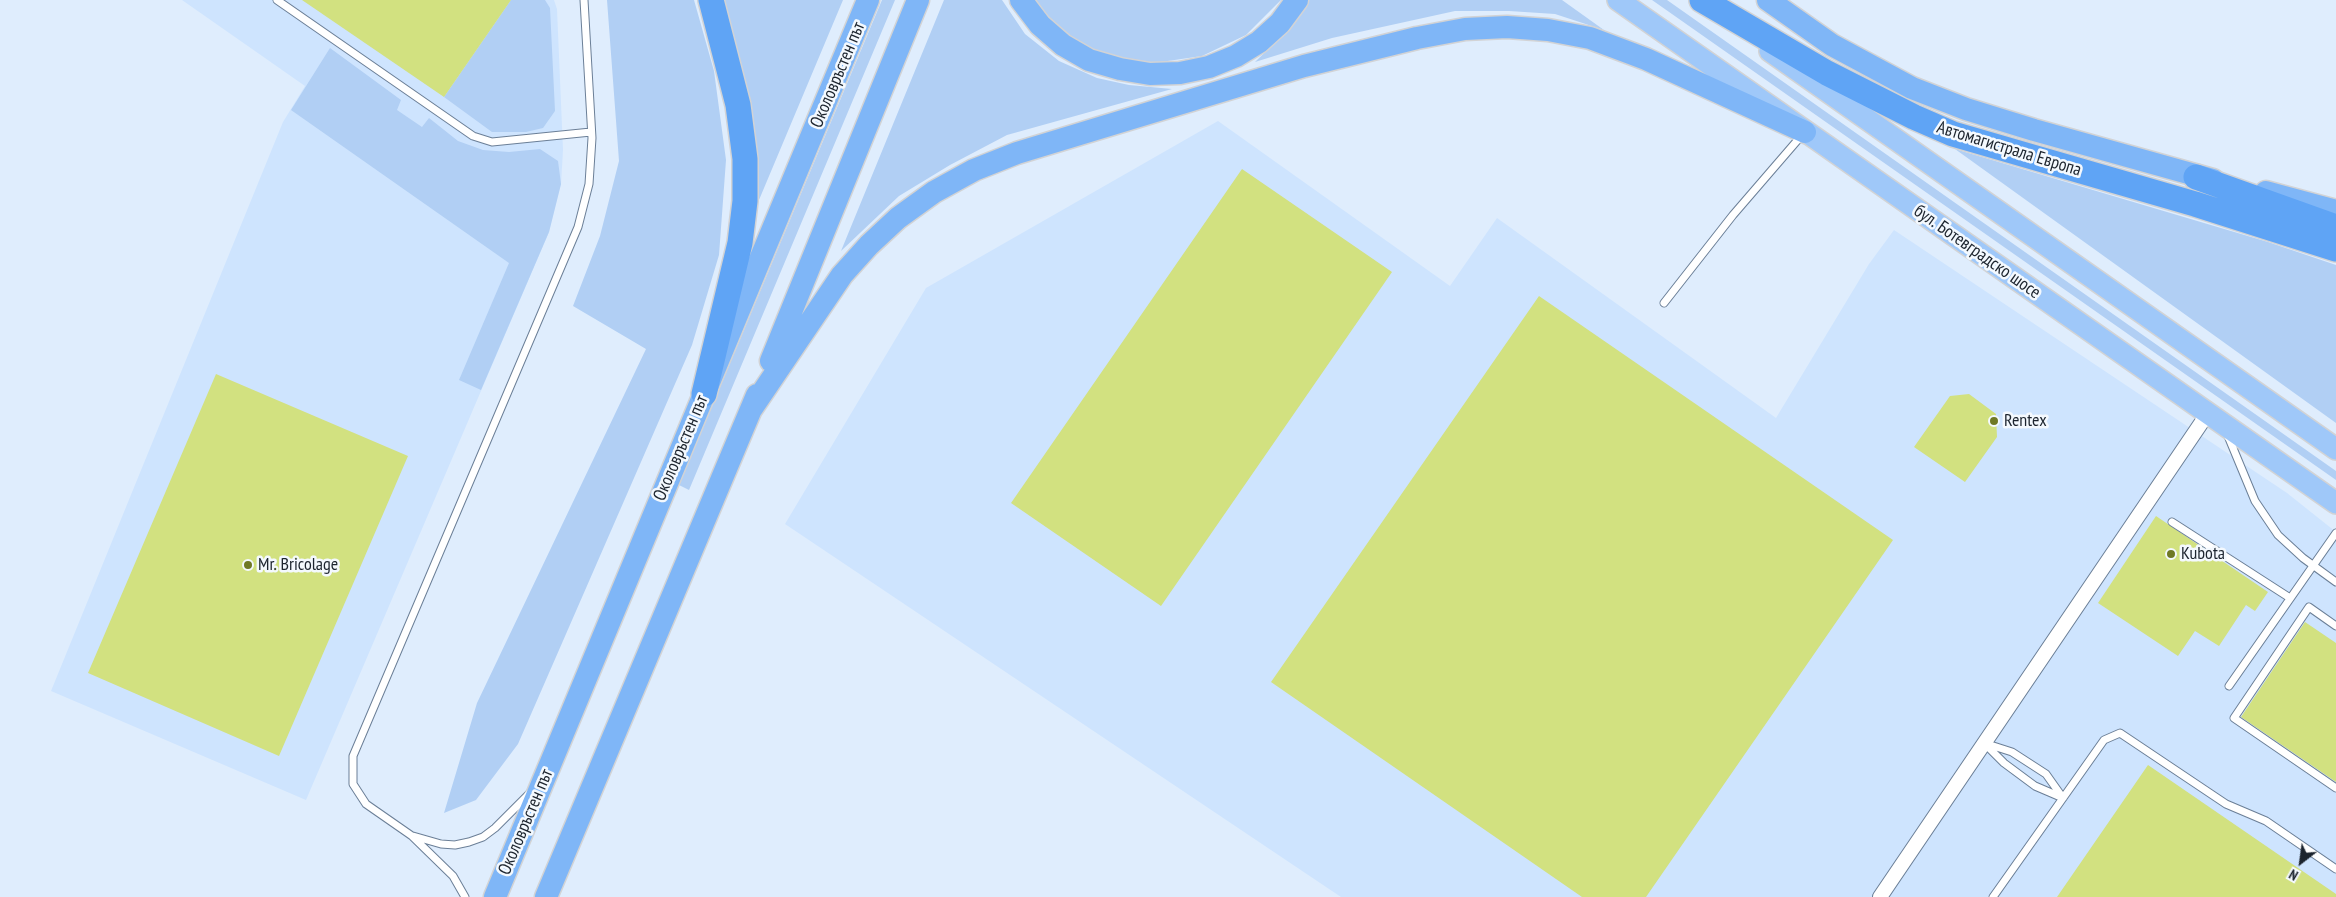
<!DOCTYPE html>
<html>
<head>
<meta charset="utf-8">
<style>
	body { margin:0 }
	#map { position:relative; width:2336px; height:897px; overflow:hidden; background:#dfedfd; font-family:"PT Sans Narrow",sans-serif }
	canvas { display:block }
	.north { position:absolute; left:2276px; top:837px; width:50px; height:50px; -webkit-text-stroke:4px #f4f9fe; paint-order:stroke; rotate:210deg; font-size:14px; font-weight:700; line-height:20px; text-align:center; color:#1c242e }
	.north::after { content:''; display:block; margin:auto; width:18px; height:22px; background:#1c242e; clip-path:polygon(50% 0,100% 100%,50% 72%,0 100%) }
</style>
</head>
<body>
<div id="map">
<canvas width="2336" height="897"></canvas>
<div class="north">N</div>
</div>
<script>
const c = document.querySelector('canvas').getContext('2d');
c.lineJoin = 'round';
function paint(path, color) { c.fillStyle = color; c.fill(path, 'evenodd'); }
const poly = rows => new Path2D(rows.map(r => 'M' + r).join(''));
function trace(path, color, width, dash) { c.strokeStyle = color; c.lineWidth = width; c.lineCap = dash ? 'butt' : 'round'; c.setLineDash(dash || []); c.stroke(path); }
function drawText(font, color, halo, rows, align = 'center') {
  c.font = font + ' "PT Sans Narrow",sans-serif'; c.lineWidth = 5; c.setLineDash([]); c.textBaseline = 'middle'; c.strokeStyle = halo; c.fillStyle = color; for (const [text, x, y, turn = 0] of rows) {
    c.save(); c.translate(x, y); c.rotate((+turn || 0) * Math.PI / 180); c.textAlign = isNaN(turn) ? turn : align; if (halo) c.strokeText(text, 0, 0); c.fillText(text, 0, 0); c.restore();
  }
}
paint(poly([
	[182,0,554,0,557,9,563,150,561,184,549,232,306,800,51,691,283,122,305,86],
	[1218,121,1450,286,1497,218,1776,418,1869,264,1894,230,2287,493,2336,532,2336,897,1341,897,785,524,926,288]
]), '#cee4fe');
paint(poly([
	[511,0,545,0,550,8,555,111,543,128,526,132,492,132,444,97],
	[607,0,694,0,714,71,726,160,719,255,692,345,518,744,476,800,444,813,477,703,646,349,573,306,600,236,619,161],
	[718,0,843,0,751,219],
	[882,0,895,0,689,490,679,485],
	[944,0,1002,0,1025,34,1059,61,1097,78,1129,85,1172,89,1007,135,950,165,899,196,841,251],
	[1034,0,1281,0,1246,35,1202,56,1154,63,1108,57,1063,34],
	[1309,0,1562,0,1604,30,1555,14,1509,11,1455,11,1332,38,1255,62,1288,30],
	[1652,0,1667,0,2336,471,2336,480],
	[330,48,401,100,397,110,422,127,429,118,458,141,483,150,509,152,540,149,558,161,561,184,549,232,481,390,459,380,509,263,291,110],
	[1955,149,2268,242,2336,265,2336,423]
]), '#b1cff4');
paint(poly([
	[302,0,511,0,444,97],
	[1242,169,1392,272,1161,606,1011,503],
	[1539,296,1893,540,1646,897,1582,897,1271,682],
	[216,374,408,456,279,756,88,673],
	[1969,394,1996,414,1997,437,1965,482,1914,447,1950,396],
	[2156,516,2268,592,2255,611,2246,605,2219,646,2195,631,2178,656,2098,603],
	[2305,622,2336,643,2336,782,2241,717],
	[2148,765,2336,894,2336,897,2057,897]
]), '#d2e180');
const service = poly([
	[277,0,473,136,492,142,591,132],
	[1664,303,1733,215,1802,135],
	[2228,436,2255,501,2278,535,2303,558,2336,582],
	[2172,522,2290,598],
	[2336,626,2309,607,2234,718,2336,788],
	[2229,686,2336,533],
	[1984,743,2012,752,2046,774,2063,798,2035,786,2004,763,1984,743],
	[413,836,441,844,455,845,469,842,483,837,495,828,530,793],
	[465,897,453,876,412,836,366,804,353,784,353,756,578,227,589,184,592,138,584,0],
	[1993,897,2104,740,2120,733,2226,804,2266,821,2336,869]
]);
const minor = poly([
	[1880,897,2208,413]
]);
const primary = poly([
	[1618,0,2336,503],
	[1770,51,2336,449]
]);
const trunk = poly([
	[1021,0,1040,25,1063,45,1089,60,1120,69,1150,74,1180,73,1209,67,1236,56,1259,42,1280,23,1297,0],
	[1768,0,1832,45,1912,88,1966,109,2034,130,2213,180],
	[2266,192,2336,211],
	[771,361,918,0],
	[752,408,842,275,869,245,898,218,934,192,974,170,1017,153,1304,66,1417,38,1465,29,1507,27,1548,30,1590,38,1646,59,1805,132],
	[495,897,868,0],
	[546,897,757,395]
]);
const motorway = poly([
	[1702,0,1827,73,1914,117,1953,134,2195,204,2336,249],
	[2196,177,2336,227],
	[704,394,740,243,745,201,745,159,738,105,711,0]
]);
trace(service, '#6b7f97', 9);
trace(minor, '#6b7f97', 16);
trace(primary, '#d2d3d5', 24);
trace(trunk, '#d2d3d5', 25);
trace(motorway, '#d2d3d5', 28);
trace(service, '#fff', 7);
trace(minor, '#fff', 14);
trace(primary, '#9fc8f9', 21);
trace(trunk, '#7fb6f7', 22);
trace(motorway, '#5fa4f5', 25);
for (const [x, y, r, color] of [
	[1994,421,5,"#6f7925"],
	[2171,554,5,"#6f7925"],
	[248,565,5,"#6f7925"]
]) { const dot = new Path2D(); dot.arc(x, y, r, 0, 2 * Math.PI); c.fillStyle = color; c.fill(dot); trace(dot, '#f4f9fe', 2); }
drawText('18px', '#1c242e', '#f4f9fe', [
	["Околовръстен път",838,75,-67],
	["Автомагистрала Европа",2009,149,17],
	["бул. Ботевградско шосе",1977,252,35],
	["Околовръстен път",681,448,-67],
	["Околовръстен път",526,822,-67]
]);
drawText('18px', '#1c242e', '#f4f9fe', [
	["Rentex",2004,421],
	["Kubota",2181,554],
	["Mr. Bricolage",258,565]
], 'left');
</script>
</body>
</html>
